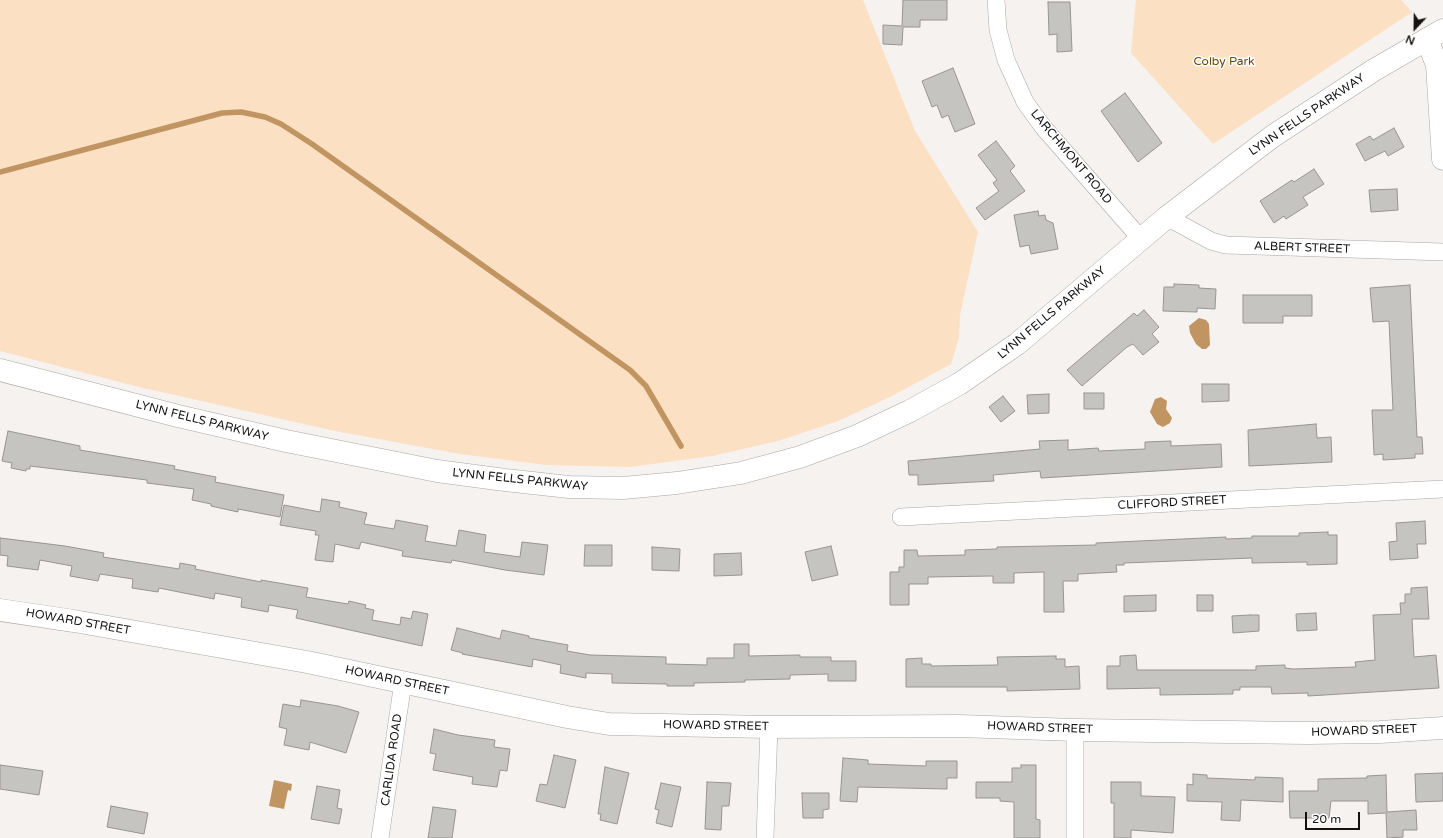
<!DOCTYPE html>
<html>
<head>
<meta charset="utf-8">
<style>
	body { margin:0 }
	#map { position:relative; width:1443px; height:838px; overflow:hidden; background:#f5f2ef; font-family:"Varela Round",sans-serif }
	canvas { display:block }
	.north { position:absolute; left:1395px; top:8px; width:40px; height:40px; -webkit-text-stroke:3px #fff; paint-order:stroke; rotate:202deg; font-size:11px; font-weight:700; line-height:16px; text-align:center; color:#131211 }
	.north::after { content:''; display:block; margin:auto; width:14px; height:18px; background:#131211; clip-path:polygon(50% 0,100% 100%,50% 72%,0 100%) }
	.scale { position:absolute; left:1305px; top:812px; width:55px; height:18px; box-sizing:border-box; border:2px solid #131211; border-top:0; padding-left:5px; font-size:12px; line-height:14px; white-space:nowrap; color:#131211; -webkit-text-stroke:3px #fff; paint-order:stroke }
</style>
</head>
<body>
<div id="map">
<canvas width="1443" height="838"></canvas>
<div class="north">N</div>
<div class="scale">20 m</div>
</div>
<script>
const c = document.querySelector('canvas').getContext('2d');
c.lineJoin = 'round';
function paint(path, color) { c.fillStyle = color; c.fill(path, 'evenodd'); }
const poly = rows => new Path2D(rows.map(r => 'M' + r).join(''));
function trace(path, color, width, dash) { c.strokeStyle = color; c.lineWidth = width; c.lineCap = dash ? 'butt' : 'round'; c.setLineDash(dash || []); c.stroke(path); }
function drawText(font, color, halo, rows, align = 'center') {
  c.font = font + ' "Varela Round",sans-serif'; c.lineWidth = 3; c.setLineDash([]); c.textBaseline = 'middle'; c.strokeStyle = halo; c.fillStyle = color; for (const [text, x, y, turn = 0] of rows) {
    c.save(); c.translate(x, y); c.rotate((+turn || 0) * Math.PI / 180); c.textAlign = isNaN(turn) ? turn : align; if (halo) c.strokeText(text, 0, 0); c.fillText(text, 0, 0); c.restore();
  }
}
paint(poly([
	[0,0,863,0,915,131,978,232,960,315,959,338,951,364,890,397,838,421,778,441,712,456,630,467,546,465,460,454,335,431,139,387,0,351],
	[1136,0,1401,0,1412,12,1213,144,1131,53]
]), '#fbe0c3');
paint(poly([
	[1199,318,1206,320,1209,324,1210,345,1206,349,1202,349,1196,344,1190,333,1189,326],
	[1161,397,1167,401,1166,409,1172,418,1170,423,1163,427,1157,424,1150,412,1155,399],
	[274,780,292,784,291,791,288,790,284,809,269,806]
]), '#c19562');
trace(poly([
	[0,172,222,113,241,112,265,117,281,124,312,144,630,370,646,386,681,446]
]), '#c19562', 5.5);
const building = poly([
	[903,0,947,0,947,20,920,20,920,27,903,27,902,45,883,44,883,25,902,26,903,0],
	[1048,2,1070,2,1072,51,1057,52,1057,34,1049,35,1048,2],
	[953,68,975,124,955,132,948,115,942,118,937,105,932,107,922,81,953,68],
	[1125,93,1162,143,1138,162,1101,111,1125,93],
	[1394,128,1404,147,1388,156,1385,151,1365,161,1356,144,1370,136,1373,140,1394,128],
	[996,141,1015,166,1010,171,1025,191,985,220,976,208,999,191,993,183,997,180,978,155,996,141],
	[1314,169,1324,184,1303,197,1308,205,1286,219,1284,216,1274,223,1260,201,1292,180,1294,182,1314,169],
	[1397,189,1398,210,1371,212,1369,190,1397,189],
	[1038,211,1039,216,1045,215,1046,220,1053,223,1058,249,1031,254,1029,245,1020,247,1014,215,1038,211],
	[1174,284,1199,285,1199,288,1216,289,1215,309,1197,308,1197,312,1163,311,1164,287,1174,287,1174,284],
	[1410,285,1417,437,1422,437,1423,454,1415,454,1415,458,1383,460,1383,454,1374,455,1372,410,1393,410,1389,321,1373,322,1370,288,1410,285],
	[1243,295,1312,295,1312,316,1283,316,1283,323,1243,323,1243,295],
	[1144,310,1159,327,1152,334,1159,342,1143,355,1133,344,1127,347,1082,386,1067,370,1134,313,1137,316,1144,310],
	[1202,384,1229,384,1229,401,1202,402,1202,384],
	[1084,393,1104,393,1104,409,1084,409,1084,393],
	[1049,394,1049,413,1028,414,1027,395,1049,394],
	[1003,396,1015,411,1001,422,989,407,1003,396],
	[1316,424,1317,438,1331,437,1332,462,1249,466,1248,430,1316,424],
	[8,431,80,446,80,450,175,466,174,469,216,477,215,482,284,495,280,517,238,509,238,512,211,506,211,504,192,500,194,489,147,483,147,480,30,466,30,469,26,469,26,471,11,468,12,463,2,461,8,431],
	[1068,440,1068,450,1098,448,1099,451,1145,449,1145,442,1171,441,1171,446,1221,444,1222,467,1041,478,1040,471,993,475,994,481,918,485,918,475,909,475,908,461,1040,449,1039,441,1068,440],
	[322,499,340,502,339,507,367,513,364,524,394,529,396,520,428,526,425,541,456,546,459,530,486,535,484,552,520,557,522,542,548,545,544,575,505,570,452,560,451,563,402,556,403,551,361,542,359,549,335,544,333,562,315,560,319,535,315,535,316,531,280,525,284,505,320,512,322,499],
	[1425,521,1426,544,1417,544,1418,558,1390,560,1389,542,1397,541,1396,523,1425,521],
	[1328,532,1328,535,1337,535,1337,564,1307,565,1307,562,1252,563,1252,558,1124,563,1124,565,1116,565,1117,572,1078,574,1078,581,1063,581,1064,612,1044,612,1044,572,1014,573,1014,583,993,583,993,576,928,577,928,584,909,584,909,605,890,605,890,572,899,572,899,567,904,567,904,550,917,550,918,556,965,555,965,550,997,549,997,547,1096,545,1096,543,1226,537,1226,539,1252,538,1252,536,1299,536,1299,533,1328,532],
	[0,538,65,546,104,553,103,557,179,569,180,563,196,566,195,569,261,582,261,580,308,588,306,597,348,604,349,601,366,605,365,608,374,610,372,620,400,625,401,617,411,619,413,611,428,614,422,646,296,618,298,610,269,605,268,612,241,607,242,598,215,593,214,599,159,588,158,592,132,588,133,579,100,574,98,581,70,576,72,566,40,560,38,570,7,566,8,556,0,555,0,538],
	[585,545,612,545,612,566,584,566,585,545],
	[831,546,838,575,812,581,805,552,831,546],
	[652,547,680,549,679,571,652,570,652,547],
	[741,553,742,575,714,576,714,554,741,553],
	[1427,587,1429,619,1412,619,1414,657,1436,655,1439,688,1308,696,1308,693,1272,694,1271,687,1240,687,1240,690,1233,690,1233,694,1160,695,1160,688,1107,689,1107,666,1120,666,1120,656,1136,655,1137,670,1256,670,1256,666,1285,665,1285,668,1293,669,1356,667,1355,662,1375,660,1373,615,1401,614,1400,603,1405,603,1405,594,1411,594,1411,588,1427,587],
	[1156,595,1156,611,1124,612,1124,596,1156,595],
	[1197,595,1213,595,1213,611,1197,611,1197,595],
	[1316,613,1317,630,1297,631,1296,614,1316,613],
	[1250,615,1259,615,1259,631,1233,633,1232,616,1250,615],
	[457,628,500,639,502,630,529,636,529,638,568,645,567,651,590,655,666,657,666,664,707,665,707,658,734,658,734,644,749,644,749,656,800,655,800,657,831,657,831,661,856,661,856,681,828,681,828,674,790,675,790,679,745,680,745,682,694,683,694,686,667,686,667,684,612,683,612,674,586,673,586,678,560,673,561,665,533,659,532,667,462,654,463,653,451,650,457,628],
	[1056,656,1056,659,1065,659,1065,667,1079,666,1080,689,1007,691,1007,687,906,687,906,659,922,658,922,664,931,664,931,666,998,665,997,657,1056,656],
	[301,700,338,706,359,712,346,753,310,742,309,750,284,745,287,729,279,727,283,704,300,707,301,700],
	[434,729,458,735,495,740,494,747,510,749,507,771,500,770,497,787,472,784,473,777,433,770,436,754,430,753,434,729],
	[554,755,576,760,565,808,536,801,540,784,547,785,554,755],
	[843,758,868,760,868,764,926,766,926,761,957,761,957,778,947,778,947,789,858,787,857,802,840,801,843,758],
	[0,765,43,771,39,795,0,789,0,765],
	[1021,765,1036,765,1036,819,1040,820,1040,838,1014,838,1014,802,1000,801,1000,798,976,798,976,782,1012,782,1012,768,1021,768,1021,765],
	[605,767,629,773,617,824,600,820,601,814,598,814,605,767],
	[1443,773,1443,801,1416,802,1415,774,1443,773],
	[1193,774,1207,775,1207,778,1255,780,1255,777,1283,778,1283,802,1241,800,1240,821,1221,820,1222,802,1187,801,1187,784,1193,785,1193,774],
	[1386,775,1387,812,1416,810,1417,830,1403,830,1403,837,1387,838,1386,813,1368,814,1368,801,1331,801,1329,818,1290,818,1289,791,1318,791,1318,779,1367,778,1367,776,1386,775],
	[707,782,731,783,729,806,722,806,721,830,705,829,707,782],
	[1111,782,1141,782,1141,796,1175,797,1173,833,1131,830,1131,838,1114,838,1114,803,1111,803,1111,782],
	[661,783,681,787,672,827,656,823,659,810,655,809,661,783],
	[317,786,340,790,337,808,342,809,339,824,311,819,317,786],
	[802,793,829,793,829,809,823,810,823,818,803,818,802,793],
	[111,806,148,813,144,834,107,827,111,806],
	[433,807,456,810,452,838,428,838,433,807]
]);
paint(building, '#c6c4c1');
trace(building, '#979492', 1);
const street = poly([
	[996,0,998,30,1006,60,1025,102,1043,127,1141,239],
	[1167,217,1211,241,1226,245,1443,252],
	[901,517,1443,489],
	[380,838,403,682],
	[765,838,769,727],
	[1075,838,1075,730]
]);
const secondary = poly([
	[1427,39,1437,65,1443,159],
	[0,610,74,621,307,662,567,717,609,724,769,727,959,726,1075,730,1307,733,1380,732,1443,728]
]);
const primary = poly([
	[0,370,178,416,286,441,437,471,505,480,569,487,623,488,677,483,741,473,800,457,857,436,910,411,959,384,1017,344,1167,217,1273,136,1374,70,1443,30]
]);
trace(street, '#a9a7a4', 18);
trace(secondary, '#a9a7a4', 23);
trace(primary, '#a9a7a4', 23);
trace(street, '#fff', 17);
trace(secondary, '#fff', 22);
trace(primary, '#fff', 22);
drawText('12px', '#6e4400', '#fff', [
	["Colby Park",1224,62]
]);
drawText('12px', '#131211', '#fff', [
	["LYNN FELLS PARKWAY",1307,115,-34],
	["LARCHMONT ROAD",1071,157,50],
	["ALBERT STREET",1302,248,2],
	["LYNN FELLS PARKWAY",1052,313,-40],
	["LYNN FELLS PARKWAY",202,421,14],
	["LYNN FELLS PARKWAY",520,480,6],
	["CLIFFORD STREET",1172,503,-3],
	["HOWARD STREET",78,622,10],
	["HOWARD STREET",397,681,12],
	["HOWARD STREET",716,726,1],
	["HOWARD STREET",1040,728,2],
	["HOWARD STREET",1364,731,-2],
	["CARLIDA ROAD",392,760,-82]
]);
</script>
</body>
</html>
